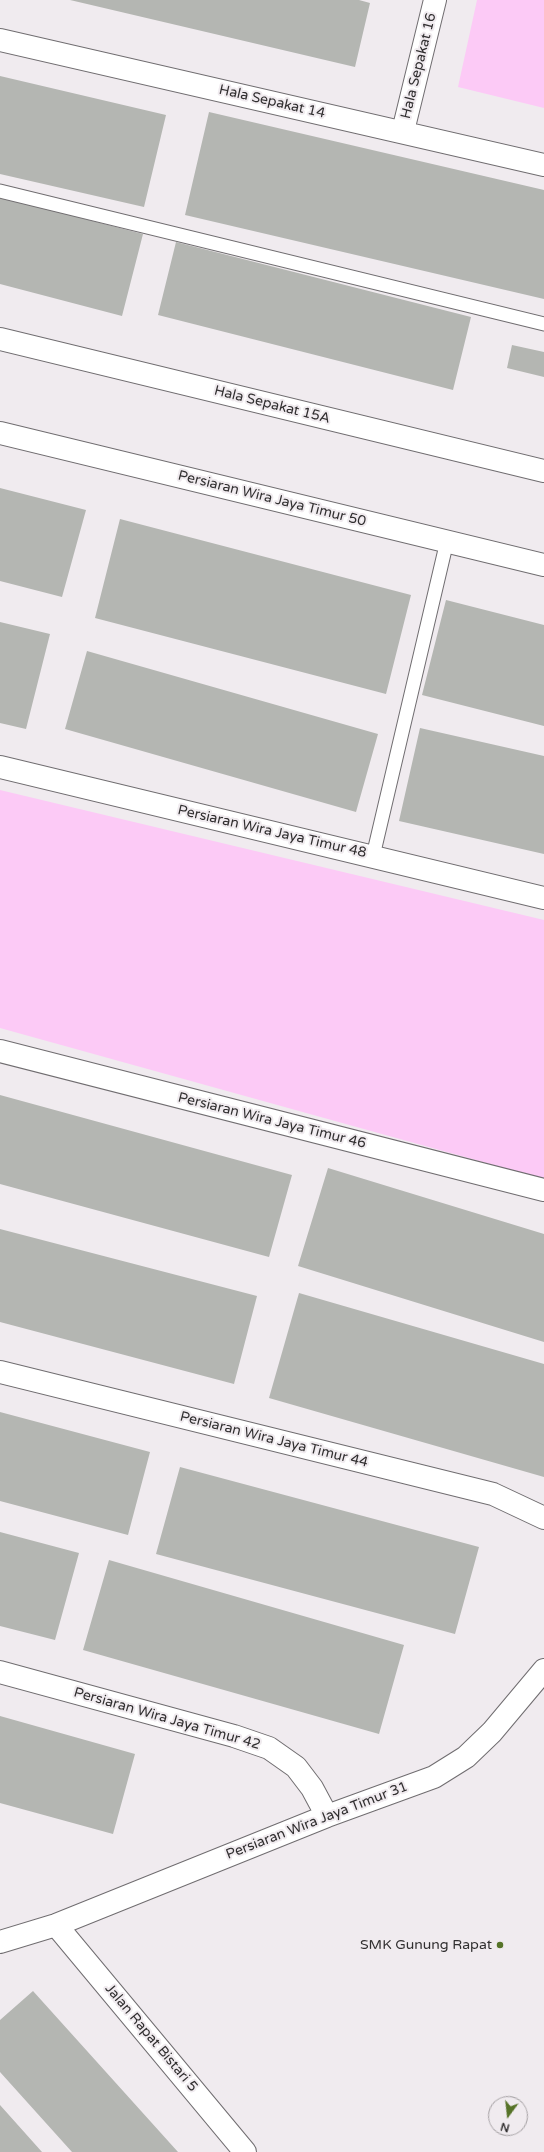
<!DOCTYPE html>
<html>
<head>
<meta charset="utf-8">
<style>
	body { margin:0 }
	#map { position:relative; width:544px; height:2152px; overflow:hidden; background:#f0ebef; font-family:"Varela Round",sans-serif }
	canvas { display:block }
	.north { position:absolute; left:488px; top:2096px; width:40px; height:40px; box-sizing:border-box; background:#f0ebef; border:1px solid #a4a0a3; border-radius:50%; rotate:195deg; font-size:11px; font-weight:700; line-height:16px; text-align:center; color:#312f30 }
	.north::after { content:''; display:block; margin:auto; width:14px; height:18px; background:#567328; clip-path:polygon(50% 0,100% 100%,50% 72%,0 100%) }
</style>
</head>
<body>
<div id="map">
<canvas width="544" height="2152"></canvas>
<div class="north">N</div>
</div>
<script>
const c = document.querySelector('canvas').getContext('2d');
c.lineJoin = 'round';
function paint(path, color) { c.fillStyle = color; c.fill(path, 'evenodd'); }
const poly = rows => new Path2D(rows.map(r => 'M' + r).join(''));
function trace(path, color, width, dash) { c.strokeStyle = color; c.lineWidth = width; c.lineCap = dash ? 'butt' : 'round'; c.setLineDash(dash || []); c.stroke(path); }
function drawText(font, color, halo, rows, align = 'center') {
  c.font = font + ' "Varela Round",sans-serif'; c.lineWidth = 4; c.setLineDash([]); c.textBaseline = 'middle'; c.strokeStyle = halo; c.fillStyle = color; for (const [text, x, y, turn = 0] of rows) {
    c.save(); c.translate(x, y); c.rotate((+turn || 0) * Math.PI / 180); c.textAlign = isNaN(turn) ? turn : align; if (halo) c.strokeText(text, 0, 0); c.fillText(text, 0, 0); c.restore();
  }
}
paint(poly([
	[477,0,544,0,544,108,458,87],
	[0,790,544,920,544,1179,0,1028]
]), '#fccaf6');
paint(poly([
	[70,0,359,0,370,3,355,67],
	[0,76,166,115,144,207,0,174],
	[209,112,544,190,544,299,185,215],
	[0,197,143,234,122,316,0,284],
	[176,242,471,317,453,390,158,315],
	[512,345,544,352,544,377,507,368],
	[0,488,86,510,62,597,0,581],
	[120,519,411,595,386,694,95,618],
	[446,600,544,625,544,726,422,695],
	[0,622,50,634,26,729,0,723],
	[87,651,378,734,356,812,65,729],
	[420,728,544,756,544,854,399,821],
	[0,1095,292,1175,269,1257,0,1184],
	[328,1168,544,1234,544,1342,298,1266],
	[0,1229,257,1296,234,1384,0,1322],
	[299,1293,544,1364,544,1477,269,1398],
	[0,1412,150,1452,128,1535,0,1501],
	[180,1467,479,1547,455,1634,156,1554],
	[0,1532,79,1553,55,1640,0,1626],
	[109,1560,404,1645,379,1734,83,1650],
	[0,1716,135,1754,113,1834,0,1803],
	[33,1991,178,2152,72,2152,0,2072,0,2020],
	[0,2105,42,2152,0,2152]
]), '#b4b6b2');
const service = poly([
	[0,191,544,324],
	[373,856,447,541]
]);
const minor = poly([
	[0,40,544,165],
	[403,131,435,0],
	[0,339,544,471],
	[0,767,544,898],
	[0,1051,544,1190],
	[0,1372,493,1494,544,1518],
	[0,1672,234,1736,269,1748,296,1767,312,1788,327,1816],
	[56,1925,245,2152],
	[0,1942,56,1925,327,1816,434,1777,466,1757,492,1732,544,1670]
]);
const tertiary = poly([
	[0,433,544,565]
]);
trace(service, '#706d70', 15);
trace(minor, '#706d70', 24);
trace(tertiary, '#706d70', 24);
trace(service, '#fff', 13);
trace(minor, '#fff', 22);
trace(tertiary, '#fff', 22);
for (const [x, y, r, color] of [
	[500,1945,4,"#567328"]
]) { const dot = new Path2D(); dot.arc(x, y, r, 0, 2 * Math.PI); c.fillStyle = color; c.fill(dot); trace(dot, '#f0ebef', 1.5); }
drawText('14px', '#312f30', '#f0ebef', [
	["Hala Sepakat 16",419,66,-76],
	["Hala Sepakat 14",272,102,13],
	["Hala Sepakat 15A",272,405,14],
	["Persiaran Wira Jaya Timur 50",272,499,14],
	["Persiaran Wira Jaya Timur 48",272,832,13],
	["Persiaran Wira Jaya Timur 46",272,1121,14],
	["Persiaran Wira Jaya Timur 44",274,1440,14],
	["Persiaran Wira Jaya Timur 42",167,1719,16],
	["Persiaran Wira Jaya Timur 31",317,1821,-21],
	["Jalan Rapat Bistari 5",151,2038,50]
]);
drawText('14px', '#312f30', '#f0ebef', [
	["SMK Gunung Rapat",492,1945]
], 'right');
</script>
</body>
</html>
